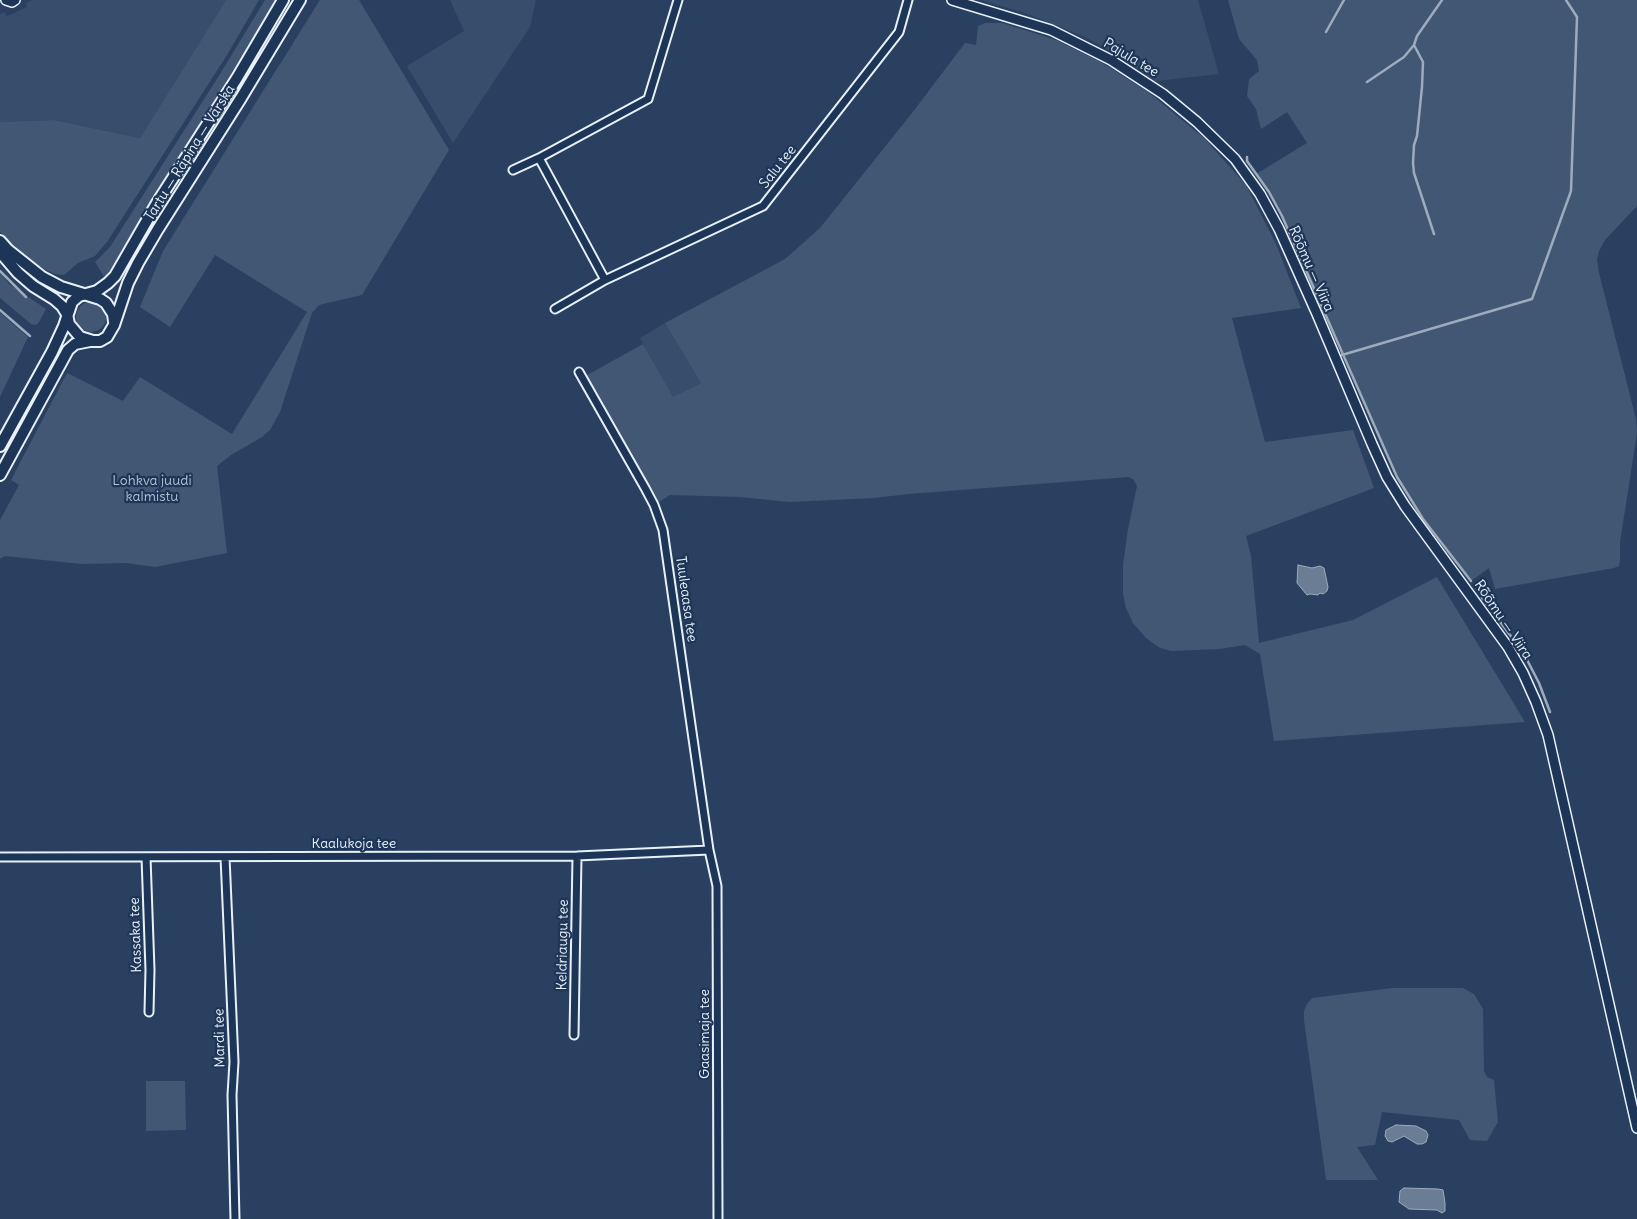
<!DOCTYPE html>
<html>
<head>
<meta charset="utf-8">
<style>
	body { margin:0 }
	canvas { display:block; background:#294061 }
</style>
</head>
<body>
<canvas width="1637" height="1219"></canvas>
<script>
const c = document.querySelector('canvas').getContext('2d');
c.lineJoin = 'round';
function paint(path, color) { c.fillStyle = color; c.fill(path, 'evenodd'); }
const poly = rows => new Path2D(rows.map(r => 'M' + r).join(''));
function trace(path, color, width, dash) { c.strokeStyle = color; c.lineWidth = width; c.lineCap = dash ? 'butt' : 'round'; c.setLineDash(dash || []); c.stroke(path); }
function drawText(font, color, halo, rows, align = 'center') {
  c.font = font + ' Delius,sans-serif'; c.lineWidth = 4.5; c.setLineDash([]); c.textBaseline = 'middle'; c.strokeStyle = halo; c.fillStyle = color; for (const [text, x, y, turn = 0] of rows) {
    c.save(); c.translate(x, y); c.rotate((+turn || 0) * Math.PI / 180); c.textAlign = isNaN(turn) ? turn : align; if (halo) c.strokeText(text, 0, 0); c.fillText(text, 0, 0); c.restore();
  }
}
paint(poly([
	[32,0,226,0,140,138,54,120,0,122,0,14,4,12,7,16,27,7,26,3],
	[450,0,536,0,530,27,453,143,407,66,464,31],
	[981,0,1198,0,1219,74,1156,81,1117,55,1087,38,1028,14],
	[665,323,701,383,673,398,640,338]
]), '#364d6b');
paint(poly([
	[226,0,259,0,227,55,107,242,95,256,78,263,64,275,55,274,44,269,23,254,0,232,0,122,54,120,140,138],
	[265,0,275,0,255,35,132,233,121,252,110,270,104,276,103,275,95,262,110,247,220,74],
	[320,0,359,0,449,150,362,295,319,305,312,313,280,412,270,430,262,437,231,455,217,466,227,553,155,567,126,563,81,564,5,556,0,559,0,520,19,485,11,480,67,373,123,401,140,377,232,434,307,312,215,255,170,327,140,307,163,251],
	[1228,0,1637,0,1637,206,1605,240,1599,251,1597,260,1599,273,1636,419,1637,433,1620,542,1620,561,1619,566,1614,568,1495,589,1489,568,1471,581,1411,501,1389,461,1282,216,1269,192,1256,174,1307,143,1287,112,1261,129,1256,109,1247,96,1249,79,1259,71,1257,60,1239,39],
	[985,23,1002,23,1056,40,1101,62,1148,92,1204,138,1246,185,1276,244,1301,308,1232,318,1265,442,1353,430,1374,488,1246,536,1251,556,1259,643,1353,620,1437,577,1525,722,1274,741,1260,654,1245,645,1220,649,1171,651,1160,648,1146,638,1133,623,1126,608,1123,594,1123,565,1128,529,1137,486,1133,479,1128,477,909,494,874,498,789,502,740,497,670,495,654,505,582,378,643,344,673,397,701,383,665,323,785,259,820,228,912,113,965,43,976,45,978,26],
	[0,273,9,284,46,309,39,322,36,325,31,324,0,298],
	'76 317a15 15 0 1 1 30 0a15 15 0 1 1-30 0Z',
	[0,313,28,337,0,397],
	[1392,988,1463,988,1474,994,1483,1009,1484,1071,1487,1077,1494,1080,1498,1122,1487,1141,1470,1140,1459,1120,1382,1112,1375,1145,1357,1147,1378,1180,1326,1180,1304,1020,1304,1011,1307,1004,1312,998],
	[146,1081,185,1081,186,1130,146,1131]
]), '#415774');
const water = poly([
	[1298,565,1312,568,1320,566,1324,568,1328,587,1327,591,1323,594,1320,593,1318,595,1310,594,1307,595,1297,583,1298,565],
	[1396,1125,1416,1126,1426,1131,1428,1135,1426,1142,1422,1144,1417,1144,1404,1136,1392,1142,1388,1141,1385,1136,1386,1130,1396,1125],
	[1404,1188,1438,1189,1443,1190,1445,1203,1445,1211,1442,1213,1437,1210,1409,1209,1399,1202,1400,1191,1404,1188]
]);
paint(water, '#6b7c95');
trace(water, '#9dabbd', 1);
trace(poly([
	[1326,32,1344,0],
	[1367,82,1404,57,1414,45],
	[1247,157,1247,161,1269,192,1282,216,1397,477,1423,519,1471,581],
	[1434,234,1414,173,1413,163,1414,145,1417,136,1422,87,1423,62,1414,45,1417,36,1442,0],
	[0,271,26,297],
	[0,310,30,336],
	[1342,355,1532,299,1571,191,1577,17,1566,0],
	[1483,593,1482,598,1523,652,1539,683,1550,712]
]), '#9dabbd', 2.5);
const minor = poly([
	[539,158,648,99,678,0],
	[513,170,539,158,605,280],
	[555,309,605,280,763,206,899,32,908,0],
	[579,372,645,488,654,505,663,530,709,850,717,886,718,1219],
	[0,857,577,856,709,850],
	[146,857,150,970,149,1012],
	[225,857,234,1062,232,1095,235,1219],
	[574,1035,577,856]
]);
const tertiary = poly([
	[6,0,12,2,15,0],
	[952,0,1051,30,1111,60,1163,94,1197,122,1235,159,1260,194,1279,229,1317,314,1372,444,1387,477,1405,506,1508,647,1523,673,1536,702,1548,735,1637,1128]
]);
const secondary = poly([
	[0,241,8,250,42,277,61,287,100,299,106,303,113,314,114,322],
	[0,252,18,273,33,286,54,299,62,306,67,314,69,324,80,337,93,341,100,341,107,337,114,325,128,283,138,263,158,229,241,98,300,0],
	[0,446,52,352,64,326,72,302,79,296,97,291,108,283,115,276,157,203,237,78,283,0],
	[0,475,68,350,75,344,90,341]
]);
trace(minor, '#e8f1f8', 11);
trace(tertiary, '#e8f1f8', 12);
trace(secondary, '#e8f1f8', 14);
trace(minor, '#1d3557', 7);
trace(tertiary, '#1d3557', 9);
trace(secondary, '#1d3557', 10);
drawText('14px', '#e8f1f8', '#1d3557', [
	["Pajula tee",1131,58,31],
	["Tartu — Räpina — Värska",190,153,-58],
	["Salu tee",778,167,-52],
	["Rõõmu — Viira",1311,269,66],
	["Tuuleaasa tee",686,599,82],
	["Rõõmu — Viira",1503,620,56],
	["Kaalukoja tee",354,844],
	["Kassaka tee",136,935,-92],
	["Keldriaugu tee",563,945,-89],
	["Gaasimaja tee",705,1034,-90],
	["Mardi tee",220,1038,-91]
]);
drawText('14px', '#b6c3d0', '#1d3557', [
	["Lohkva juudi",152,481],
	["kalmistu",152,497]
]);
</script>
</body>
</html>
